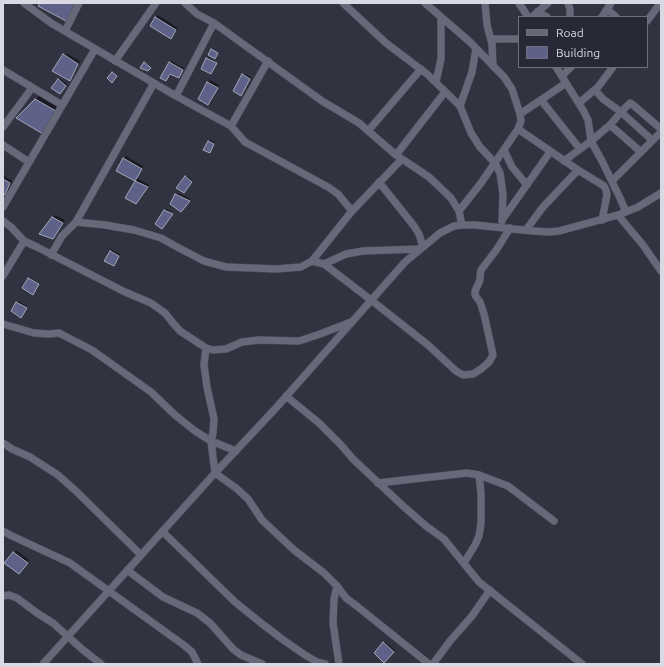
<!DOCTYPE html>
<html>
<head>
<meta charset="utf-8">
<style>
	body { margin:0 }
	#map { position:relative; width:664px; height:667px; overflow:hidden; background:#313341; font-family:Ubuntu,sans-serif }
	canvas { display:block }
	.frame { position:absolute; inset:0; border:4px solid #d8d9e2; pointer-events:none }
	.legend { position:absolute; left:518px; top:16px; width:130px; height:52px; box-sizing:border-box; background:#272936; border:1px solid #6e6f7b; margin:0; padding:5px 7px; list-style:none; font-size:12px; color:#d8d9e2 }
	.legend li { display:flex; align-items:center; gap:8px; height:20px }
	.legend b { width:20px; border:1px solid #6e6f7b }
</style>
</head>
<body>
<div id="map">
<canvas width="664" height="667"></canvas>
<div class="frame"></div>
<ul class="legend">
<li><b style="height:5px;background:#676979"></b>Road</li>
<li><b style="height:11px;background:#5e6289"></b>Building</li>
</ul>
</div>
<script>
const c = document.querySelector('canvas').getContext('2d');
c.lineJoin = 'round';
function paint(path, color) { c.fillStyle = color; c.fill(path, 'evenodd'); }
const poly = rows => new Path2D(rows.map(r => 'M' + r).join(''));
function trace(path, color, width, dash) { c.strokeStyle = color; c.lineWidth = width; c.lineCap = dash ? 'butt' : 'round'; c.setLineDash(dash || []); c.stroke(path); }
paint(poly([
	[158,15,178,28,171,38,151,26],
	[66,53,80,61,72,78,70,80,64,55],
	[208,57,217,62,211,73,207,59],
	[171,61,184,68,180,76,171,73,166,80,170,63],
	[245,74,251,77,242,93,243,75],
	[60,79,67,84,61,92,58,80],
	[210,80,219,85,211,102,208,104,208,82],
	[39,96,58,107,46,129,17,118],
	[210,140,215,142,211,151,209,141],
	[126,156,143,166,137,178,149,185,138,200,126,197,137,180,117,171,124,158],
	[3,175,12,181,7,192,5,194,3,193],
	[187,176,192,180,185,191,186,177],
	[178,193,191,199,181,210,171,204],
	[167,209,173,213,163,227,165,211],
	[55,215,65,220,55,236,41,233],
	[112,250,120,254,114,265,106,260],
	[30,278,40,283,33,294,29,279],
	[19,301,27,307,22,315,17,303],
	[16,550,29,560,21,571,6,562],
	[385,642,395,650,384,661,375,653]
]), '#0007');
const building = poly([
	[40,3,76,3,66,21,38,6,40,3],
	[155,17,176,30,171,39,150,26,155,17],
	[211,49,218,53,215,59,208,55,211,49],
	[63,54,78,64,70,81,52,71,63,54],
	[206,58,217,63,211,74,201,69,206,58],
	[144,62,151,68,148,71,140,68,144,62],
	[169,62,183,70,179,78,170,74,166,81,160,78,169,62],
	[112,72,117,76,112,83,107,78,112,72],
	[242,74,250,79,241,96,233,91,242,74],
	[58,79,66,86,60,94,51,88,58,79],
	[207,82,218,88,208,105,198,99,207,82],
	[35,99,56,111,43,134,16,118,35,99],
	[208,141,214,144,210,153,203,150,208,141],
	[123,158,142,169,135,181,116,171,123,158],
	[185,176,192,182,184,193,176,188,185,176],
	[3,179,10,183,5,195,3,194,3,179],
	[135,181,148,187,136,204,125,198,135,181],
	[175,194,190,201,181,212,170,204,175,194],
	[164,210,173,214,162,229,155,224,164,210],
	[52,217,63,223,53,239,39,234,52,217],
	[110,251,119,256,114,266,104,261,110,251],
	[28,278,39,284,33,295,22,288,28,278],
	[16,302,27,308,21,318,11,311,16,302],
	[13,552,28,563,19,574,4,563,13,552],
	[383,642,394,652,384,663,374,653,383,642]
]);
paint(building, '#5e6289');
trace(building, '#a4a6b7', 1);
const minor = poly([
	[24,3,51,23,176,96,231,126,245,142,328,187,338,194,352,211],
	[185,3,197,14,214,23,322,101,359,123,396,155,429,177,451,198,459,211,462,225],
	[343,3,386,43,427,74,460,106,471,133,480,147,495,163,500,173,503,194,502,221],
	[425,3,470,42,504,77,512,89,520,114,521,121,518,129,481,183,459,211],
	[485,3,487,25,492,44,493,66],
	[519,3,528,17],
	[568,3,570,9,570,17],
	[607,9,616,17],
	[537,12,547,17],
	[532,17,548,3],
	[602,17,611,3],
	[647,21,659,5],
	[65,31,79,3],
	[491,39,519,39],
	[115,61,156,3],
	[556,67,583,110,588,120,591,141,602,161,620,198,626,212],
	[3,70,62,105],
	[562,76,571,67],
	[436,82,441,59,441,17],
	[595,90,603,99,621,112,652,140],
	[176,96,214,23],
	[541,100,580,149],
	[579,103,598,87,613,67],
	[460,106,472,72,476,49],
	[520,114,566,83],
	[610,125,641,152],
	[231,126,268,61],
	[3,127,32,88],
	[518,129,578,170,604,186,606,190,607,195,602,220],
	[368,131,421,69],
	[3,145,29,162],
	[504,150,512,167,527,185],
	[396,155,445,92],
	[564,161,591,141,610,125,621,112,630,103,632,104,661,129],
	[612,181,661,132],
	[379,182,414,226,419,234,423,247],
	[3,207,95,49],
	[618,215,643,245,661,271],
	[502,220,550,152],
	[3,221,11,227,24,241,37,247,76,267,125,292,151,303,165,313,173,323,180,331,206,348,213,350,226,349,242,342,259,340,299,341,320,334,351,322],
	[76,222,105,225,134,230,161,238,179,248,204,261,226,267,276,269,301,267,312,261,324,264,346,254,363,251,419,249],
	[526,230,543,207,578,170],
	[51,255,62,236,76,222,154,83],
	[312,261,352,211,402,159],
	[324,264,371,300,428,345,456,371,463,375,473,374,481,369,489,362,493,355,484,314,480,302,475,295,475,291,480,280,480,276,481,270,497,249,510,228],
	[3,276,24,241],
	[3,324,34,333,49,334,59,333,92,350,151,392,175,415,195,431,211,441,236,451],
	[206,348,204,365,207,387,214,419,213,433,211,441,215,473,236,488,248,499,262,520,294,550,324,573,337,586,346,598,358,607,429,664],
	[286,396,319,423,341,445,353,459,403,506,426,526,444,539,479,582,582,664],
	[3,443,12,449,30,457,58,475,77,492,141,555],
	[378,483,467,473,479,475,508,486,554,521],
	[3,531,10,535,70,563,185,646,192,652,198,664],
	[163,532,235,602,261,623,282,639,305,655,317,662,325,664],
	[464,563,475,545,479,536,481,523,481,493,479,475],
	[127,570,163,597,197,613,210,623,233,649,241,655,262,664],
	[337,586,334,599,333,623,339,664],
	[3,596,9,595,17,598,37,613,53,623,83,650,101,664],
	[43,664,215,473,275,409,405,262,440,233,454,226,462,225,475,225,533,231,549,232,559,231,618,215,638,207,661,193],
	[433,664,450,641,472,616,490,590]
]);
trace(minor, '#4e4f5b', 8);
trace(minor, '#676979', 7);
</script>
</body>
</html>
